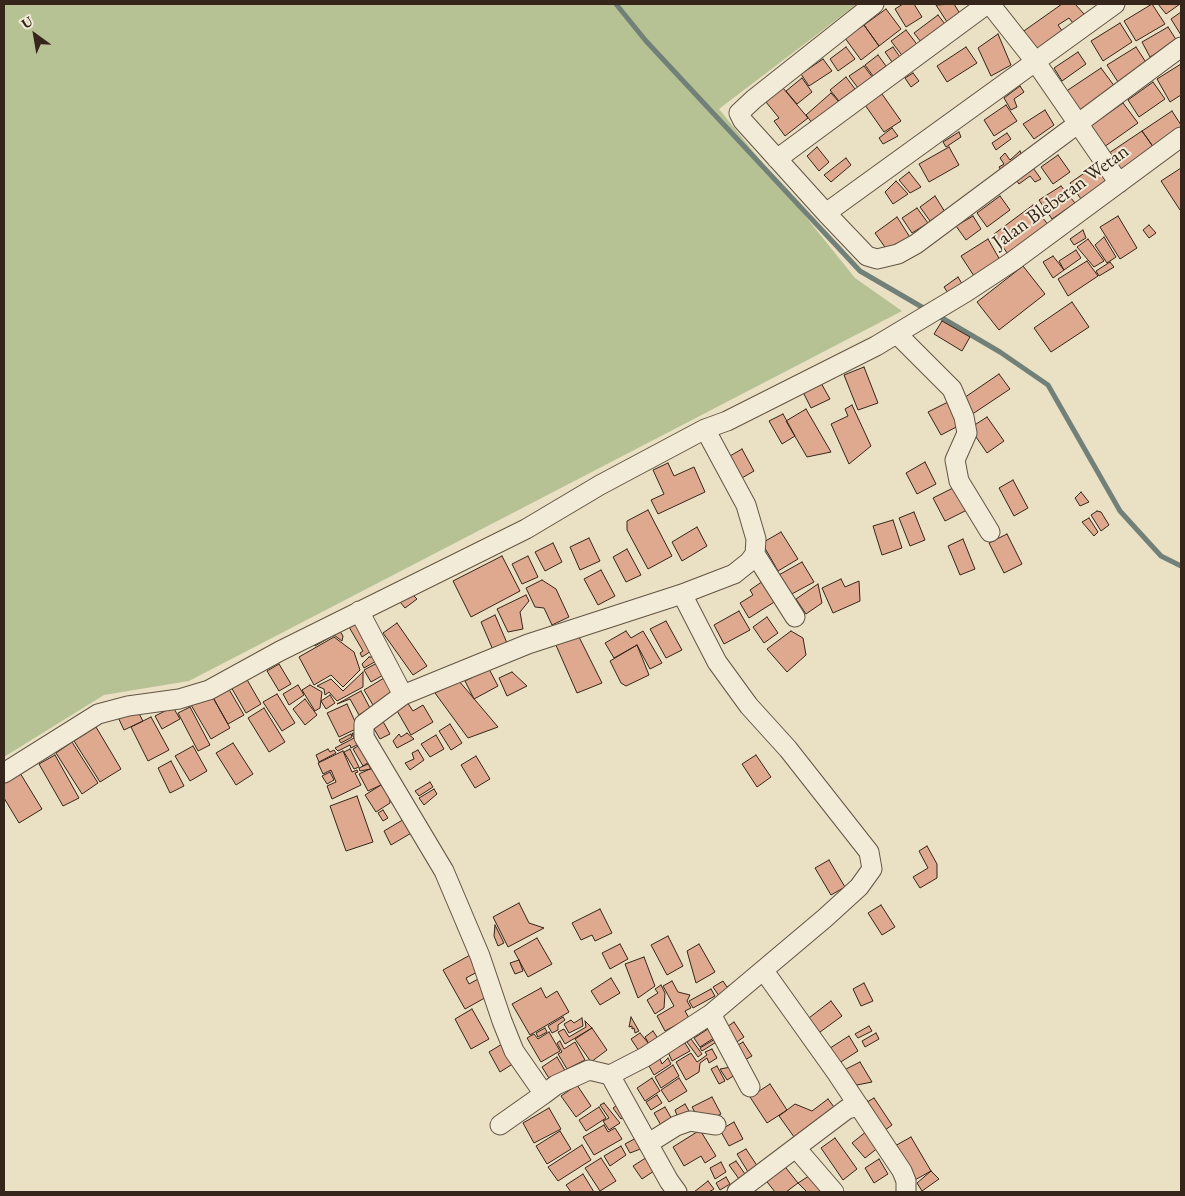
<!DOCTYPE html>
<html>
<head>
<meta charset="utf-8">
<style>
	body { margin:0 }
	#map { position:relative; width:1185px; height:1196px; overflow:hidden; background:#eae0c3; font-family:"EB Garamond",serif }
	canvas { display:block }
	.frame { position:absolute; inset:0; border:5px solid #36251a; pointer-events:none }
	.north { position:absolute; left:10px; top:10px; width:50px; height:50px; -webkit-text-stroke:4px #f1ebd8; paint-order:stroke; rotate:328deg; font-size:14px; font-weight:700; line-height:20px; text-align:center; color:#36251a }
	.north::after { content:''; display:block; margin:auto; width:18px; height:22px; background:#36251a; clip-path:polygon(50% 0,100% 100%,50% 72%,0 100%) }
</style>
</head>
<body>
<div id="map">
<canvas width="1185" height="1196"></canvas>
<div class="frame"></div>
<div class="north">U</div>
</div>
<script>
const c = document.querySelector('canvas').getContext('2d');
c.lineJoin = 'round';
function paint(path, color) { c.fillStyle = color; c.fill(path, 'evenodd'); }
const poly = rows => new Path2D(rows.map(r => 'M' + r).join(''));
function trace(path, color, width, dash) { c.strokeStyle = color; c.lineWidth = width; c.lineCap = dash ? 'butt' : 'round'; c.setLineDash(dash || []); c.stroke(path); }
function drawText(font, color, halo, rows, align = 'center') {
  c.font = font + ' "EB Garamond",serif'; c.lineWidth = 4; c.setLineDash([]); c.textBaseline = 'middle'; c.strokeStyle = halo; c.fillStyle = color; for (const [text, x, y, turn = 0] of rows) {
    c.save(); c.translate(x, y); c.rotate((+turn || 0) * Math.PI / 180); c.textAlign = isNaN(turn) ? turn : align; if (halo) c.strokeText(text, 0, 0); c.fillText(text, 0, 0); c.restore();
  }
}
paint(poly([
	[4,4,857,4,719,109,855,278,902,311,189,681,104,695,4,757]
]), '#b7c294');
trace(poly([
	[616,4,646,41,860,271,927,310],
	[937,315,1000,352,1048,385,1120,511,1161,556,1181,566]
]), '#718078', 5);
const building = poly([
	[903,4,914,4,922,17,906,27,895,9,903,4],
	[954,4,962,17,949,25,936,5,954,4],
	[1062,4,1075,4,1084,14,1076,27,1069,18,1058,25,1065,35,1037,55,1021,33,1062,4],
	[1152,4,1165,24,1136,41,1124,21,1152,4],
	[1158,4,1180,4,1166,14,1158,4],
	[886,9,901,29,879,46,864,25,886,9],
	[1181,12,1181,35,1171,19,1181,12],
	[938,15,945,24,921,42,914,33,938,15],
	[1120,23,1132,42,1103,61,1091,41,1120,23],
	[864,25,879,46,861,60,845,38,864,25],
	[1168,27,1177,41,1150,57,1142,42,1168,27],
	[906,30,919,47,904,58,891,41,906,30],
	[998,34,1011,65,991,76,978,48,998,34],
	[846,47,855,59,838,71,830,59,846,47],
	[893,47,900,57,892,62,885,52,893,47],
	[966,47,977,63,947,82,937,66,966,47],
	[1136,47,1149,67,1118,82,1107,65,1136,47],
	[1078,52,1086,64,1062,81,1054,68,1078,52],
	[878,55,886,66,873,76,865,65,878,55],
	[823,59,832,71,809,86,801,74,823,59],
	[1181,64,1181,95,1170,102,1157,79,1181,64],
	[864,66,873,78,858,88,849,76,864,66],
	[1101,68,1118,91,1078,111,1065,92,1101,68],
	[913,73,919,81,911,87,905,78,913,73],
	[846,77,855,89,839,101,830,90,846,77],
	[802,78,812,92,797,104,786,91,802,78],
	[1153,82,1165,99,1139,117,1128,100,1153,82],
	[1020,86,1024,92,1014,99,1017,107,1011,110,1004,98,1020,86],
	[783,88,808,118,785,136,774,121,779,118,766,102,783,88],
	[831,93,839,102,813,124,806,115,831,93],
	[882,94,901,121,884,132,865,105,882,94],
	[1123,103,1138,123,1104,147,1089,127,1123,103],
	[1006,105,1017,121,994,136,984,120,1006,105],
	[1045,110,1054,125,1034,139,1023,124,1045,110],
	[1172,111,1181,125,1181,129,1154,148,1142,131,1172,111],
	[892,128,898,136,883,144,879,138,892,128],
	[1142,131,1154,148,1120,171,1109,153,1142,131],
	[959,132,961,137,946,147,943,142,959,132],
	[1007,133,1011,139,996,150,992,143,1007,133],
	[817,147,829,162,819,171,807,156,817,147],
	[949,147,959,165,929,182,919,164,949,147],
	[1020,151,1023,158,1002,172,999,167,1004,164,1000,158,1005,153,1010,160,1020,151],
	[1058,155,1070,172,1053,184,1041,167,1058,155],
	[846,158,851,165,831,182,824,175,846,158],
	[1031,165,1041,179,1035,182,1030,176,1019,184,1015,178,1031,165],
	[1096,165,1107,181,1081,199,1070,183,1096,165],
	[1181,168,1181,209,1180,210,1161,181,1181,168],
	[909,172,921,187,910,193,899,180,909,172],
	[896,181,908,194,893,204,885,192,896,181],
	[1061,186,1075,203,1052,219,1039,200,1061,186],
	[935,196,945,212,930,221,920,207,935,196],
	[1000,196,1010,210,987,227,977,213,1000,196],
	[1033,205,1049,226,1012,260,994,234,1033,205],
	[917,208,928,223,912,233,902,218,917,208],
	[973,216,981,229,966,240,956,226,973,216],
	[1118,216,1137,248,1120,259,1100,227,1118,216],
	[897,217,913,242,889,253,875,233,897,217],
	[1149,225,1156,233,1149,238,1143,230,1149,225],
	[1083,230,1086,238,1074,245,1070,239,1083,230],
	[1104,237,1116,257,1107,263,1095,245,1104,237],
	[988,239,1000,260,974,276,961,256,988,239],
	[1088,239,1104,261,1094,267,1077,247,1088,239],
	[1076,250,1081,258,1064,270,1059,261,1076,250],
	[1053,256,1064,270,1053,278,1043,262,1053,256],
	[1087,261,1098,276,1068,296,1058,279,1087,261],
	[1110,262,1114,267,1099,276,1096,271,1110,262],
	[1023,266,1045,294,999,330,977,302,1023,266],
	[958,277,964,287,950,296,944,287,958,277],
	[1072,302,1089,327,1051,352,1034,328,1072,302],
	[942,321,970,337,962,351,934,334,942,321],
	[864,367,878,403,858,410,844,375,864,367],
	[999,374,1010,389,968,417,958,402,999,374],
	[821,383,830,399,811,408,803,392,821,383],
	[952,400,964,423,941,435,928,412,952,400],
	[852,405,871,446,849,464,831,424,848,416,845,409,852,405],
	[806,409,831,452,807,457,786,421,806,409],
	[783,414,795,436,782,444,769,421,783,414],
	[987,417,1004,441,987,453,970,428,987,417],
	[742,449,754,471,735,482,723,460,742,449],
	[925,462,936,484,917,494,906,473,925,462],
	[668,463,674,476,694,467,705,492,658,514,651,500,664,494,653,470,668,463],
	[1013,480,1028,508,1014,516,999,488,1013,480],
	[955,487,967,510,945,521,933,498,955,487],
	[1081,492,1089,502,1080,506,1075,498,1081,492],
	[648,510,672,556,648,569,627,530,627,521,648,510],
	[1097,511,1101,512,1109,525,1101,531,1091,515,1097,511],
	[914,512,925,540,910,546,899,518,914,512],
	[1089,518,1098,532,1094,536,1082,522,1089,518],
	[893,520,902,548,882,555,873,526,893,520],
	[697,527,707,546,682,561,672,542,697,527],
	[781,532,798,559,778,571,762,543,781,532],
	[1007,534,1022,564,1004,573,989,543,1007,534],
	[589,538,600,561,580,570,570,547,589,538],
	[963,539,975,569,960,575,948,546,963,539],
	[553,543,562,562,545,571,535,552,553,543],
	[627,549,641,575,626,582,613,557,627,549],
	[502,556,520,591,471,617,453,581,502,556],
	[528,556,538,577,522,584,512,564,528,556],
	[802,562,814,582,788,596,777,576,802,562],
	[601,570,615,596,598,605,584,579,601,570],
	[766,579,779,599,749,618,740,603,753,595,750,590,766,579],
	[841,579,845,587,859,581,860,601,833,613,822,588,841,579],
	[542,580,556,589,569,617,552,625,544,608,535,607,526,588,542,580],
	[818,584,822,603,806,614,796,599,818,584],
	[411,593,417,599,405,608,400,602,411,593],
	[526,595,529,601,520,612,523,629,508,632,497,609,526,595],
	[739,611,750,630,724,644,714,625,739,611],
	[495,615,507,643,493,650,481,622,495,615],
	[767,617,778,633,764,643,753,627,767,617],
	[666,621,682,650,666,658,650,629,666,621],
	[355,623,371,651,362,657,360,653,363,651,349,627,355,623],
	[397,623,427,666,413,675,383,633,397,623],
	[338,628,343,636,342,641,334,635,315,646,313,642,338,628],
	[626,631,631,638,643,631,662,663,650,669,637,645,614,658,605,643,626,631],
	[791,631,803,638,806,655,787,672,767,649,791,631],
	[334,637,354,652,360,670,343,687,331,675,314,685,299,657,334,637],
	[579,637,602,683,577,693,555,643,579,637],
	[637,645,649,675,626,686,621,683,610,661,637,645],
	[369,657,377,657,378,660,364,668,362,664,369,657],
	[379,662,385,674,371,682,364,670,379,662],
	[279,664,291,684,279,691,267,671,279,664],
	[489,669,498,686,474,699,465,681,489,669],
	[363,672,363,687,337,701,329,692,325,695,324,689,317,686,331,679,343,691,363,672],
	[512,672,527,686,507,696,499,678,512,672],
	[246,678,261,704,246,713,231,687,246,678],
	[384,678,393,693,373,705,364,690,384,678],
	[459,681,498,727,468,738,435,693,459,681],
	[298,685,304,695,289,705,283,694,298,685],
	[310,685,322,692,320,708,315,711,302,690,310,685],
	[227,686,244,715,228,724,211,694,227,686],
	[361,691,370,708,359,715,350,699,337,704,361,691],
	[211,694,230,728,211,739,191,705,211,694],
	[277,694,295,723,282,731,263,702,277,694],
	[330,695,335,703,326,709,321,701,330,695],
	[305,699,317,715,305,725,293,709,305,699],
	[407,702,413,711,423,705,433,722,411,735,396,709,407,702],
	[347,704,358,728,339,737,327,713,347,704],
	[135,706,143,721,124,730,117,715,135,706],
	[173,707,180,719,162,729,155,716,173,707],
	[190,707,210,745,198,751,178,713,190,707],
	[264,708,285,742,269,752,248,718,264,708],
	[380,716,390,734,380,739,370,722,380,716],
	[151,717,169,750,148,761,131,727,151,717],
	[450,724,462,743,451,750,439,731,450,724],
	[96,727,121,769,100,782,74,741,96,727],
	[353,733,359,744,351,748,350,745,338,751,335,748,354,738,352,734,353,733],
	[407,733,414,739,397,748,393,741,399,734,401,737,407,733],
	[351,734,352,737,341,743,339,740,351,734],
	[436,735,444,749,430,757,421,744,436,735],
	[72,742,98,783,82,794,56,753,72,742],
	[233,743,253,774,236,785,216,753,233,743],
	[362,744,372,760,363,766,353,749,362,744],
	[193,746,207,771,190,781,175,756,193,746],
	[328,749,330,752,334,750,336,753,319,762,316,755,328,749],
	[350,749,359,767,354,769,344,752,350,749],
	[418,750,424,760,410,770,405,763,414,759,412,753,418,750],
	[343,751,352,772,357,770,358,772,355,773,361,785,332,799,327,786,336,782,331,770,323,774,318,763,343,751],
	[55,755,79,798,63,806,39,764,55,755],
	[756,755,771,777,757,787,742,764,756,755],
	[476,756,490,779,475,788,461,765,476,756],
	[171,761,184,786,170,793,158,768,171,761],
	[368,764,371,769,360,771,359,768,368,764],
	[372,768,381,785,368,791,359,774,372,768],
	[330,772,334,780,327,784,322,776,330,772],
	[20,773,42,809,19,823,4,798,4,783,20,773],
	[389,780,390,803,376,812,365,795,389,780],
	[430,782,433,787,419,796,415,791,430,782],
	[434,789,437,794,424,805,419,798,434,789],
	[357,796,373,842,346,851,330,806,357,796],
	[383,810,388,818,383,821,378,813,383,810],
	[406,818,413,832,391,845,384,831,406,818],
	[927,846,937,864,937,878,920,888,913,877,928,868,919,851,927,846],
	[829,860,845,887,831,895,815,868,829,860],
	[519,903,529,923,544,928,508,947,493,917,519,903],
	[881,905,895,927,882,935,868,913,881,905],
	[600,909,612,933,595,941,592,935,581,940,572,923,600,909],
	[495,925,504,943,498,946,494,936,495,925],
	[668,936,683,966,667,975,651,945,668,936],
	[537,938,552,964,528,977,514,951,537,938],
	[620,944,628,959,610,969,602,953,620,944],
	[699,944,715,972,696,983,687,951,699,944],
	[472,954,481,970,466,978,469,984,480,978,490,995,465,1009,443,970,472,954],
	[644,957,655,986,638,998,625,964,644,957],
	[519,960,523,971,515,974,510,963,519,960],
	[611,978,620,993,600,1005,591,991,611,978],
	[738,980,719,996,713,987,723,981,727,987,738,980],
	[672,981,678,992,690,995,687,1001,691,1008,685,1011,689,1018,665,1031,657,1016,674,1006,663,986,672,981],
	[864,983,873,1001,861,1006,853,989,864,983],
	[661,985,665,993,664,1008,655,1014,647,1000,658,993,655,989,661,985],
	[541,988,546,998,557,991,569,1012,530,1035,512,1004,541,988],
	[711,989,715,996,693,1008,689,1001,711,989],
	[831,1001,842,1016,816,1035,805,1021,831,1001],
	[472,1009,489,1039,471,1049,455,1019,472,1009],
	[563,1017,565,1020,558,1025,558,1030,552,1033,548,1026,563,1017],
	[631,1017,639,1031,635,1033,634,1028,632,1029,632,1026,629,1027,631,1017],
	[582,1018,583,1026,569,1033,564,1024,571,1020,574,1023,582,1018],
	[585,1021,592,1028,565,1044,558,1032,564,1029,569,1037,586,1027,585,1021],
	[734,1022,744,1037,731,1046,721,1031,734,1022],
	[869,1026,872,1031,858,1038,855,1034,869,1026],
	[711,1027,717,1036,700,1047,694,1038,711,1027],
	[545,1028,547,1032,538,1037,536,1033,545,1028],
	[592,1028,607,1050,591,1062,575,1039,592,1028],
	[653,1031,659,1040,649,1044,645,1037,653,1031],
	[549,1032,560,1051,541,1062,527,1038,534,1034,538,1039,549,1032],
	[640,1033,649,1044,639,1051,631,1039,640,1033],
	[876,1033,879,1039,865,1047,862,1041,876,1033],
	[720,1036,721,1039,702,1051,700,1048,720,1036],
	[849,1036,858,1051,836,1065,827,1050,849,1036],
	[691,1039,702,1054,698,1057,687,1042,691,1039],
	[507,1041,519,1060,500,1072,489,1052,507,1041],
	[560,1041,564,1049,575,1042,585,1060,567,1069,558,1054,562,1052,557,1043,560,1041],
	[743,1042,752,1056,741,1062,733,1048,743,1042],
	[685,1043,690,1051,672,1061,668,1052,685,1043],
	[712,1049,717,1058,709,1063,707,1058,700,1063,699,1072,686,1080,676,1062,691,1053,697,1062,707,1055,705,1052,712,1049],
	[557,1057,567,1074,552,1083,542,1067,557,1057],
	[668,1058,671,1064,654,1075,649,1066,660,1059,662,1064,668,1058],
	[860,1062,872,1082,852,1086,842,1071,860,1062],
	[673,1065,679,1076,661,1088,655,1077,673,1065],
	[717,1066,725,1081,719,1084,711,1069,717,1066],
	[731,1067,735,1075,727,1080,720,1069,731,1067],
	[652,1078,660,1091,645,1101,637,1088,652,1078],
	[679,1078,687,1091,669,1102,661,1090,679,1078],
	[770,1084,787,1110,767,1123,750,1097,770,1084],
	[577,1085,591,1106,576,1117,561,1096,577,1085],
	[657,1095,662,1103,651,1110,646,1102,657,1095],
	[712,1097,721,1114,711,1119,697,1116,692,1107,712,1097],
	[874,1098,892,1125,881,1133,862,1105,874,1098],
	[828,1099,837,1111,797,1141,779,1116,795,1104,812,1111,828,1099],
	[623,1101,631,1113,621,1119,613,1108,623,1101],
	[604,1103,620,1123,609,1130,603,1121,609,1118,600,1105,604,1103],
	[685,1104,692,1116,679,1121,675,1110,685,1104],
	[599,1107,606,1118,586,1131,579,1120,599,1107],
	[665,1107,673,1121,662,1127,654,1113,665,1107],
	[549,1108,561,1129,534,1143,523,1123,549,1108],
	[734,1122,743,1139,729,1146,720,1130,734,1122],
	[604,1125,608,1132,615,1128,622,1139,594,1155,583,1137,604,1125],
	[700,1130,716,1156,705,1163,701,1156,684,1166,673,1147,700,1130],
	[560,1131,571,1149,547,1164,536,1146,560,1131],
	[867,1131,879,1147,865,1158,852,1143,867,1131],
	[638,1137,643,1148,630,1153,625,1144,638,1137],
	[911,1137,931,1171,913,1181,893,1147,911,1137],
	[835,1138,857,1169,843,1180,821,1148,835,1138],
	[582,1145,591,1160,558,1181,548,1167,582,1145],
	[621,1146,626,1155,610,1166,604,1156,621,1146],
	[746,1149,758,1167,748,1172,737,1154,746,1149],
	[652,1154,660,1167,642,1179,633,1166,652,1154],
	[601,1158,616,1181,600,1191,585,1168,601,1158],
	[879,1159,888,1174,874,1183,865,1168,879,1159],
	[736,1161,745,1174,739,1179,729,1165,736,1161],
	[721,1162,726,1172,715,1179,710,1168,721,1162],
	[782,1163,798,1183,786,1192,775,1192,764,1178,782,1163],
	[931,1171,939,1179,922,1191,917,1183,931,1171],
	[583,1174,594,1192,571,1192,566,1185,583,1174],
	[812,1174,822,1192,807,1192,798,1183,812,1174],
	[726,1177,730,1184,720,1190,716,1183,726,1177],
	[708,1181,714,1189,709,1192,694,1192,708,1181]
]);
paint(building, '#dea98f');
trace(building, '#36251a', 1);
const minor = poly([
	[874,4,754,99,739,113,743,121,826,213,867,256,877,259,898,254,916,244,1181,47],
	[990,4,1035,61,1119,183],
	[777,159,987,4],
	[826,213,1115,4],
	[897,334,952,389,964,417,967,433,955,460,959,481,990,532],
	[755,554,795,617],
	[359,611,403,695,528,644,682,594,734,574,749,562,755,554,756,539,746,505,705,429],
	[403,695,364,724,364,737,444,871,480,956,502,1021,514,1051,544,1094,556,1085,589,1070,610,1075,669,1181,677,1192],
	[4,773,98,714,128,706,179,699,209,690,280,651,526,529,600,485,705,429,727,421,876,346,966,292,1013,261,1181,137],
	[764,971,836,1072,902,1171,906,1181,906,1192],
	[711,1014,750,1087],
	[610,1075,645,1057,711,1014,825,918,859,887,872,869,869,852,788,749,749,706,717,662,682,594],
	[500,1125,544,1094],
	[649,1143,676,1126,690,1121,716,1125],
	[796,1148,834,1192],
	[737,1192,847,1109,859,1106]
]);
trace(minor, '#635444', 21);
trace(minor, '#f1ebd8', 19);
drawText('20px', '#36251a', '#f1ebd8', [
	["Jalan Bleberan Wetan",1061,197,-36]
]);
</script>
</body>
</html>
